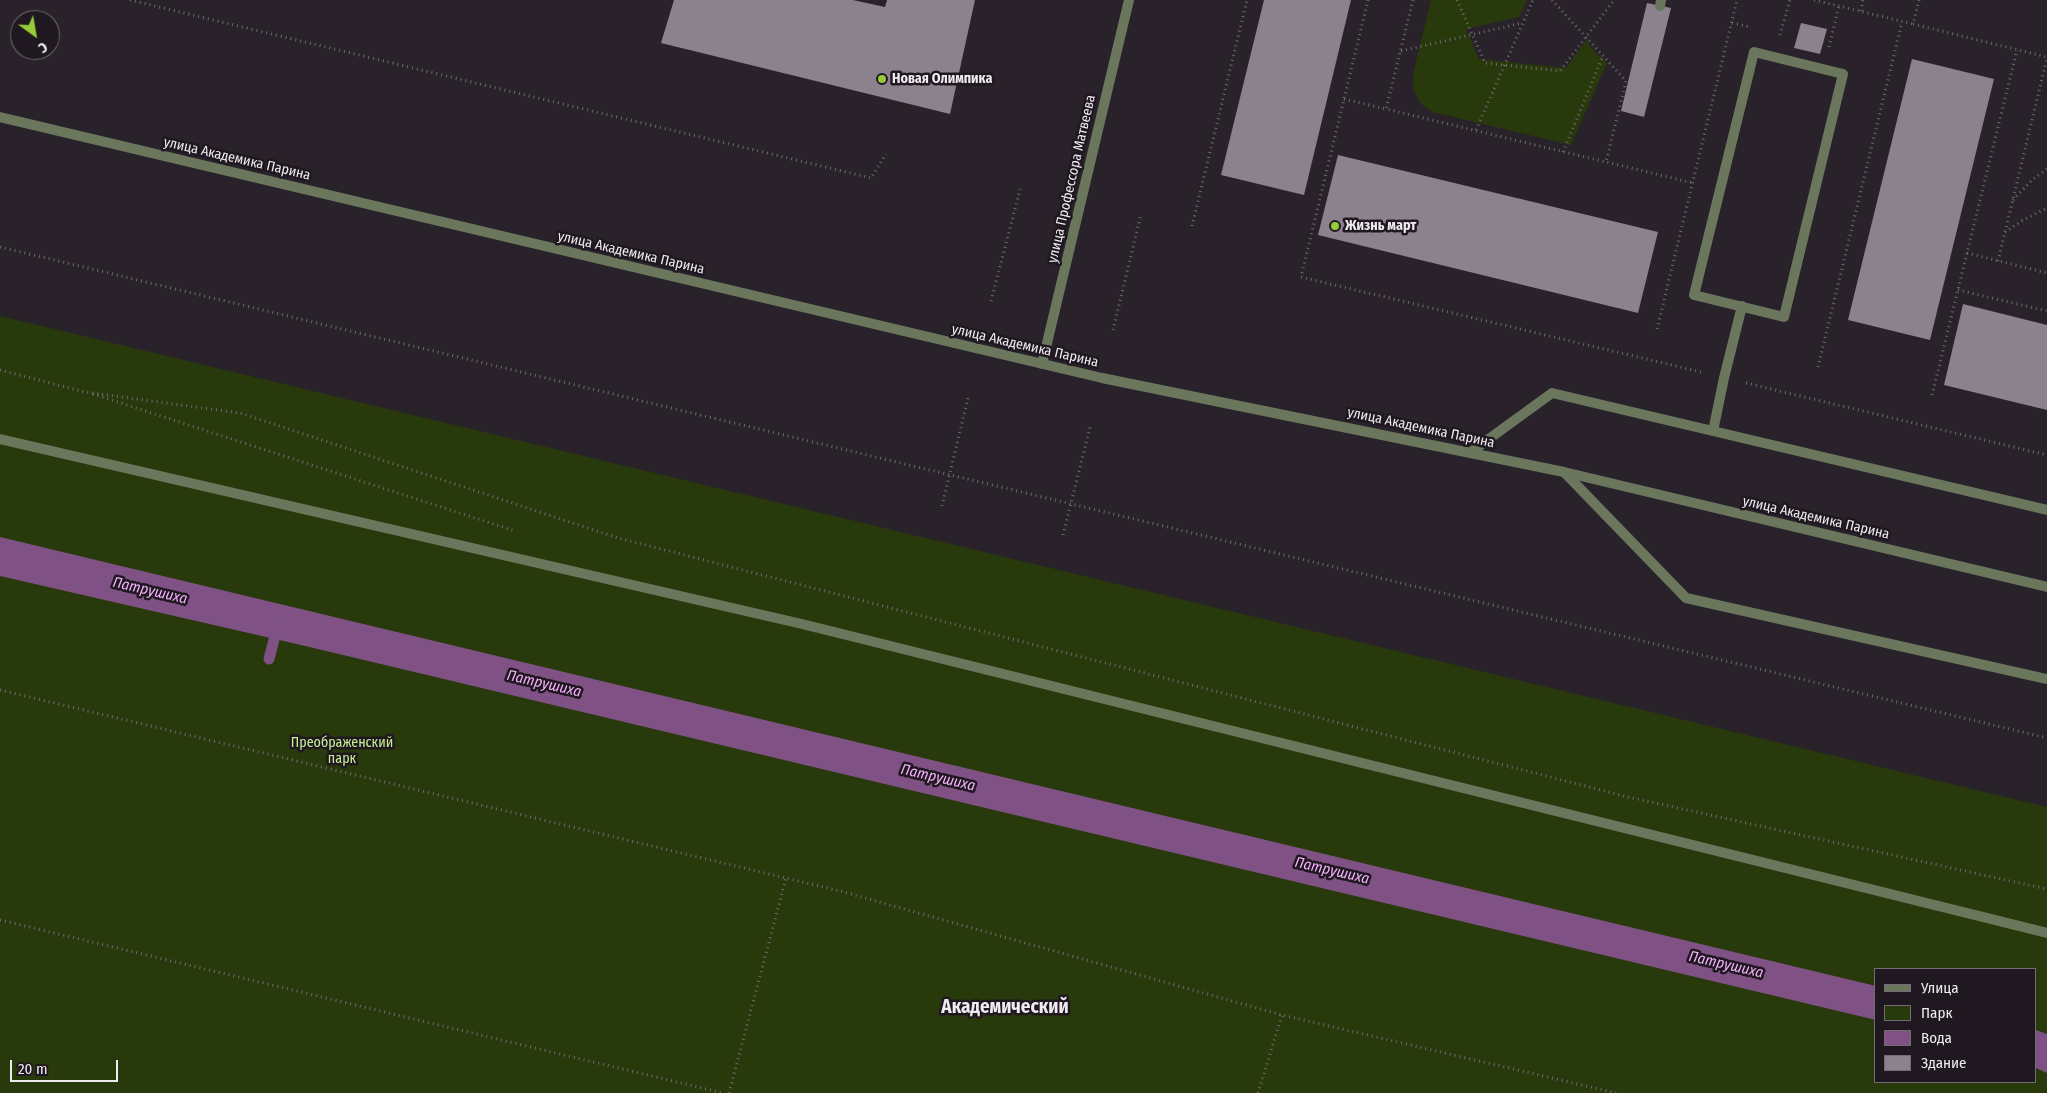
<!DOCTYPE html>
<html>
<head>
<meta charset="utf-8">
<style>
	body { margin:0 }
	#map { position:relative; width:2047px; height:1093px; overflow:hidden; background:#29222a; font-family:"Fira Sans Condensed",sans-serif }
	canvas { display:block }
	.legend { position:absolute; left:1874px; top:968px; width:162px; height:115px; box-sizing:border-box; background:#201820; border:1px solid #736c74; margin:0; padding:6px 9px; list-style:none; font-size:15px; color:#f0ebf1 }
	.legend li { display:flex; align-items:center; gap:10px; height:25px }
	.legend b { width:25px; border:1px solid #736c74 }
	.north { position:absolute; left:10px; top:10px; width:50px; height:50px; box-sizing:border-box; background:#201820; border:1px solid #736c74; border-radius:50%; rotate:148deg; font-size:14px; font-weight:700; line-height:20px; text-align:center; color:#f0ebf1 }
	.north::after { content:''; display:block; margin:auto; width:18px; height:22px; background:#96cc3a; clip-path:polygon(50% 0,100% 100%,50% 72%,0 100%) }
	.scale { position:absolute; left:10px; top:1060px; width:108px; height:22px; box-sizing:border-box; border:2px solid #f0ebf1; border-top:0; padding-left:6px; font-size:15px; line-height:18px; white-space:nowrap; color:#f0ebf1; -webkit-text-stroke:4px #201820; paint-order:stroke }
</style>
</head>
<body>
<div id="map">
<canvas width="2047" height="1093"></canvas>
<ul class="legend">
<li><b style="height:6px;background:#6b775d"></b>Улица</li>
<li><b style="height:14px;background:#283a0b"></b>Парк</li>
<li><b style="height:14px;background:#7f5184"></b>Вода</li>
<li><b style="height:14px;background:#8c828d"></b>Здание</li>
</ul>
<div class="north">С</div>
<div class="scale">20 m</div>
</div>
<script>
const c = document.querySelector('canvas').getContext('2d');
c.lineJoin = 'round';
function paint(path, color) { c.fillStyle = color; c.fill(path, 'evenodd'); }
const poly = rows => new Path2D(rows.map(r => 'M' + r).join(''));
function trace(path, color, width, dash) { c.strokeStyle = color; c.lineWidth = width; c.lineCap = dash ? 'butt' : 'round'; c.setLineDash(dash || []); c.stroke(path); }
function drawText(font, color, halo, rows, align = 'center') {
  c.font = font + ' "Fira Sans Condensed",sans-serif'; c.lineWidth = 5; c.setLineDash([]); c.textBaseline = 'middle'; c.strokeStyle = halo; c.fillStyle = color; for (const [text, x, y, turn = 0] of rows) {
    c.save(); c.translate(x, y); c.rotate((+turn || 0) * Math.PI / 180); c.textAlign = isNaN(turn) ? turn : align; if (halo) c.strokeText(text, 0, 0); c.fillText(text, 0, 0); c.restore();
  }
}
paint(poly([
	[1431,0,1527,0,1519,17,1466,29,1479,59,1566,68,1586,40,1595,52,1607,63,1571,145,1433,112,1421,104,1413,89,1413,75],
	[0,316,2047,807,2047,1093,0,1093],
	[1876,969,2036,969,2036,1082,1876,1082]
]), '#283a0b');
paint(poly([
	[0,537,1876,986,1876,1020,301,645,0,576],
	[2036,1030,2047,1034,2047,1073,2036,1068]
]), '#7f5184');
trace(poly([
	[269,659,278,624]
]), '#7f5184', 11);
paint(poly([
	[674,0,853,0,885,7,887,0,975,0,950,114,661,43],
	[1264,0,1351,0,1304,195,1221,175],
	[1647,3,1671,8,1644,117,1621,111],
	[1801,23,1827,29,1820,54,1794,48],
	[1912,59,1994,79,1930,340,1848,320],
	[1338,155,1658,232,1638,313,1318,235],
	[1963,304,2047,325,2047,410,1944,385]
]), '#8c828d');
trace(poly([
	[130,0,871,178,886,154],
	[1368,0,1301,277,1701,372],
	[1413,0,1386,109,1693,183],
	[1457,0,1485,63,1560,71,1614,0],
	[1552,0,1626,81,1606,162],
	[1814,0,1913,24],
	[1919,0,1913,24,2047,57],
	[1861,11,1863,0],
	[1732,23,1750,27],
	[1780,35,1790,0],
	[1829,47,1839,6],
	[1401,51,1522,23],
	[1344,99,1386,109],
	[1476,130,1533,0],
	[1563,152,1603,56],
	[2013,200,2032,180,2047,169],
	[1192,226,1247,0],
	[2005,232,2023,220,2047,208],
	[0,247,2047,738],
	[1967,253,2047,273],
	[1998,261,2047,58],
	[1958,290,2047,311],
	[991,301,1021,186],
	[1657,329,1737,0],
	[1113,330,1141,214],
	[1818,367,1902,22],
	[0,370,85,392,240,413,618,538,1628,797,2047,889],
	[1746,383,2047,455],
	[93,394,515,531],
	[1932,395,2017,50],
	[942,506,968,398],
	[1063,535,1090,427],
	[0,690,840,891,1282,1015,1616,1093],
	[0,920,723,1093],
	[729,1093,786,878],
	[1258,1093,1282,1015]
]), '#706a71', 3, [1, 4]);
trace(poly([
	[1660,6,1661,0],
	[1754,52,1843,74,1784,317,1694,295,1754,52],
	[1713,431,1724,378,1742,306],
	[0,439,802,624,2047,933],
	[1471,452,1552,393,2047,510],
	[1564,472,1686,598,2047,679]
]), '#6b775d', 10);
trace(poly([
	[1042,364,1129,0]
]), '#6b775d', 10);
trace(poly([
	[0,117,1102,378,1564,472,2047,587]
]), '#6b775d', 10);
for (const [x, y, r, color] of [
	[882,79,5,"#96cc3a"],
	[1335,226,5,"#96cc3a"]
]) { const dot = new Path2D(); dot.arc(x, y, r, 0, 2 * Math.PI); c.fillStyle = color; c.fill(dot); trace(dot, '#201820', 2); }
drawText('bold 14px', '#f0ebf1', '#201820', [
	["Новая Олимпика",892,79],
	["Жизнь март",1345,226]
], 'left');
drawText('14px', '#f0ebf1', '#201820', [
	["улица Академика Парина",237,159,13],
	["улица Профессора Матвеева",1072,179,-77],
	["улица Академика Парина",631,253,13],
	["улица Академика Парина",1025,346,13],
	["улица Академика Парина",1421,428,12],
	["улица Академика Парина",1816,518,13]
]);
drawText('14px', '#c8ef94', '#201820', [
	["Преображенский",342,743],
	["парк",342,759]
]);
drawText('italic 15px', '#f5b1fc', '#201820', [
	["Патрушиха",150,591,13],
	["Патрушиха",544,684,13],
	["Патрушиха",938,778,13],
	["Патрушиха",1332,871,13],
	["Патрушиха",1726,965,13]
]);
drawText('bold 19px', '#f0ebf1', '#201820', [
	["Академический",1005,1008]
]);
</script>
</body>
</html>
